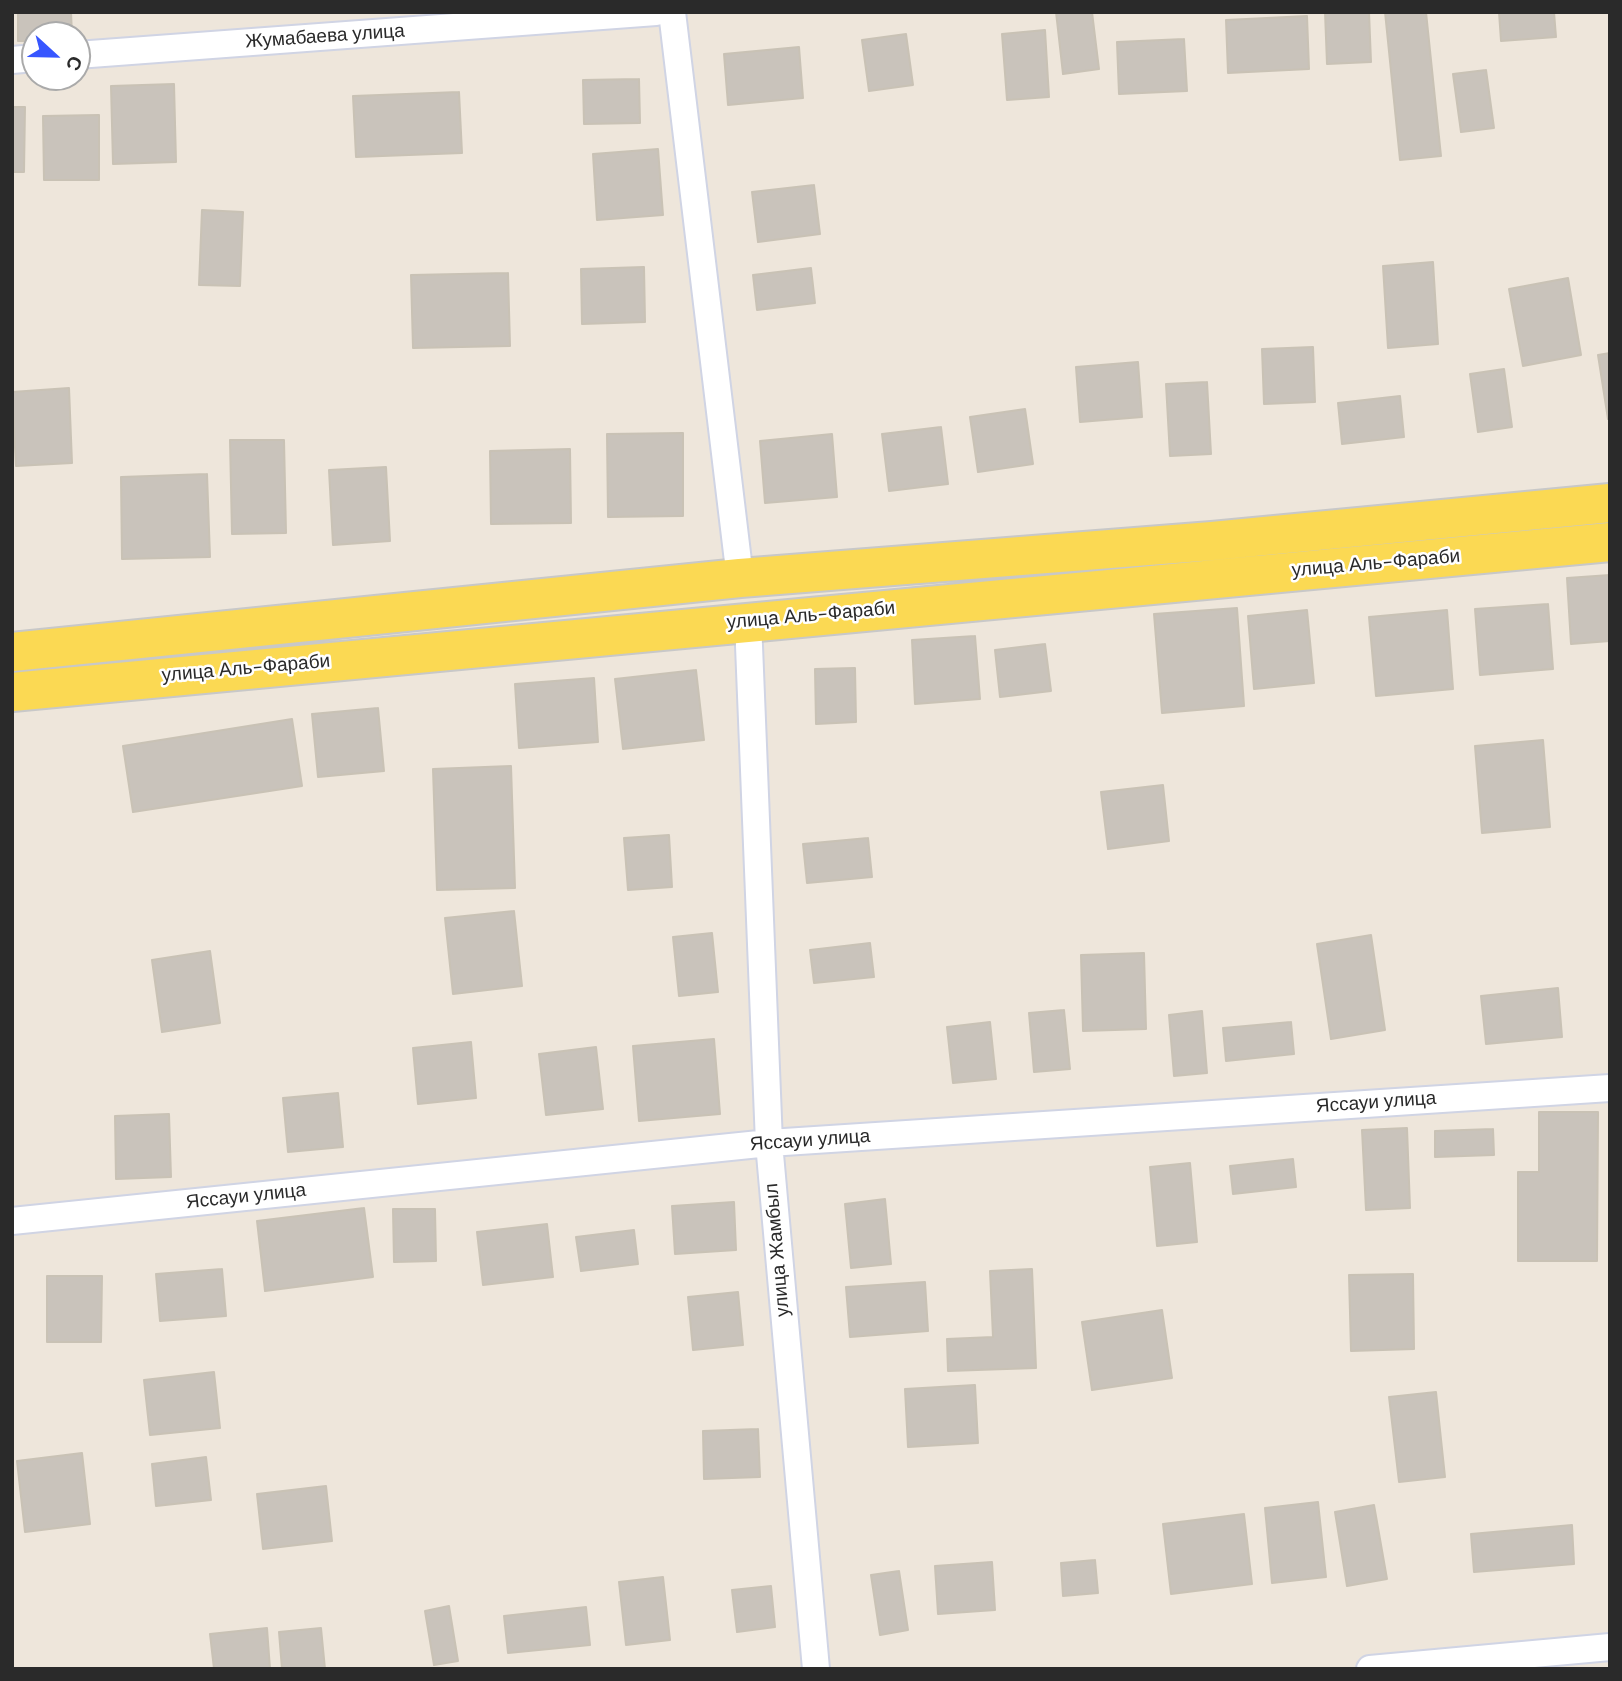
<!DOCTYPE html>
<html>
<head>
<meta charset="utf-8">
<style>
	body { margin:0 }
	#map { position:relative; width:1622px; height:1681px; overflow:hidden; background:#eee6db; font-family:"DM Sans",sans-serif }
	canvas { display:block }
	.frame { position:absolute; inset:0; border:14px solid #2a2a2a; pointer-events:none }
	.north { position:absolute; left:21px; top:21px; width:70px; height:70px; box-sizing:border-box; background:#fff; border:2px solid #aaa; border-radius:50%; rotate:112deg; font-size:19px; font-weight:700; line-height:28px; text-align:center; color:#2a2a2a }
	.north::after { content:''; display:block; margin:auto; width:24px; height:32px; background:#3756ff; clip-path:polygon(50% 0,100% 100%,50% 72%,0 100%) }
</style>
</head>
<body>
<div id="map">
<canvas width="1622" height="1681"></canvas>
<div class="frame"></div>
<div class="north">С</div>
</div>
<script>
const c = document.querySelector('canvas').getContext('2d');
c.lineJoin = 'round';
function paint(path, color) { c.fillStyle = color; c.fill(path, 'evenodd'); }
const poly = rows => new Path2D(rows.map(r => 'M' + r).join(''));
function trace(path, color, width, dash) { c.strokeStyle = color; c.lineWidth = width; c.lineCap = dash ? 'butt' : 'round'; c.setLineDash(dash || []); c.stroke(path); }
function drawText(font, color, halo, rows, align = 'center') {
  c.font = font + ' "DM Sans",sans-serif'; c.lineWidth = 5; c.setLineDash([]); c.textBaseline = 'middle'; c.strokeStyle = halo; c.fillStyle = color; for (const [text, x, y, turn = 0] of rows) {
    c.save(); c.translate(x, y); c.rotate((+turn || 0) * Math.PI / 180); c.textAlign = isNaN(turn) ? turn : align; if (halo) c.strokeText(text, 0, 0); c.fillText(text, 0, 0); c.restore();
  }
}
const building = poly([
	[18,12,71,12,72,35,35,35,35,41,18,41,18,12],
	[1056,12,1092,12,1099,69,1063,74,1056,12],
	[1325,12,1369,12,1371,62,1327,64,1325,12],
	[1385,12,1426,12,1441,156,1400,160,1385,12],
	[1499,12,1554,12,1556,37,1501,41,1499,12],
	[1307,16,1309,69,1228,73,1226,20,1307,16],
	[1045,30,1049,97,1007,100,1002,34,1045,30],
	[906,34,913,85,869,91,862,40,906,34],
	[1184,39,1187,91,1119,94,1117,42,1184,39],
	[799,47,803,98,728,105,724,54,799,47],
	[1486,70,1494,128,1461,132,1453,74,1486,70],
	[639,79,640,123,584,124,583,80,639,79],
	[174,84,176,162,113,164,111,86,174,84],
	[459,92,462,153,356,157,353,96,459,92],
	[12,107,25,107,24,172,12,172,12,107],
	[99,115,99,180,44,180,43,116,99,115],
	[658,149,663,215,597,220,593,154,658,149],
	[814,185,820,234,758,242,752,192,814,185],
	[202,210,243,212,240,286,199,285,202,210],
	[1433,262,1438,344,1388,348,1383,266,1433,262],
	[644,267,645,322,582,324,581,269,644,267],
	[811,268,815,303,757,310,753,275,811,268],
	[508,273,510,346,413,348,411,275,508,273],
	[1568,278,1581,355,1523,366,1509,289,1568,278],
	[1313,347,1315,402,1264,404,1262,349,1313,347],
	[1610,353,1610,419,1608,419,1598,355,1610,353],
	[1138,362,1142,417,1080,422,1076,367,1138,362],
	[1504,369,1512,427,1478,432,1470,374,1504,369],
	[1207,382,1211,454,1170,456,1166,384,1207,382],
	[69,388,72,463,16,466,12,392,69,388],
	[1400,396,1404,437,1342,444,1338,403,1400,396],
	[1025,409,1033,464,978,472,970,417,1025,409],
	[941,427,948,484,889,491,882,434,941,427],
	[683,433,683,516,608,517,607,434,683,433],
	[832,434,837,497,765,503,760,441,832,434],
	[230,440,284,440,286,533,232,534,230,440],
	[570,449,571,523,491,524,490,451,570,449],
	[386,467,390,541,333,545,329,470,386,467],
	[207,474,210,557,122,559,121,477,207,474],
	[1610,575,1610,641,1571,644,1567,578,1610,575],
	[1548,604,1553,669,1480,675,1475,609,1548,604],
	[1237,608,1244,706,1162,713,1154,614,1237,608],
	[1307,610,1314,683,1254,689,1248,616,1307,610],
	[1447,610,1453,689,1376,696,1369,617,1447,610],
	[975,636,980,699,915,704,912,640,975,636],
	[1045,644,1051,691,1000,697,995,650,1045,644],
	[855,668,856,722,816,724,815,669,855,668],
	[696,670,704,740,623,749,615,679,696,670],
	[594,678,598,742,519,748,515,684,594,678],
	[378,708,384,771,318,777,312,714,378,708],
	[292,719,302,786,133,812,123,746,292,719],
	[1543,740,1550,827,1482,833,1475,746,1543,740],
	[511,766,515,888,437,890,433,769,511,766],
	[1163,785,1169,841,1108,849,1101,792,1163,785],
	[669,835,672,887,628,890,624,838,669,835],
	[868,838,872,877,807,883,803,844,868,838],
	[514,911,522,986,453,994,445,918,514,911],
	[712,933,718,992,679,996,673,937,712,933],
	[1371,935,1385,1030,1331,1039,1317,944,1371,935],
	[870,943,874,977,814,983,810,950,870,943],
	[210,951,220,1023,162,1032,152,960,210,951],
	[1144,953,1146,1029,1083,1031,1081,955,1144,953],
	[1558,988,1562,1037,1486,1044,1481,996,1558,988],
	[1064,1010,1070,1069,1034,1072,1029,1013,1064,1010],
	[1202,1011,1207,1073,1174,1076,1169,1015,1202,1011],
	[990,1022,996,1079,953,1083,947,1027,990,1022],
	[1291,1022,1294,1054,1226,1061,1223,1028,1291,1022],
	[714,1039,720,1114,639,1121,633,1046,714,1039],
	[471,1042,476,1098,418,1104,413,1048,471,1042],
	[596,1047,603,1109,546,1115,539,1054,596,1047],
	[338,1093,343,1147,288,1152,283,1098,338,1093],
	[1539,1112,1598,1112,1597,1261,1518,1261,1518,1172,1539,1172,1539,1112],
	[169,1114,171,1177,116,1179,115,1116,169,1114],
	[1407,1128,1410,1208,1366,1210,1362,1130,1407,1128],
	[1493,1129,1494,1155,1435,1157,1435,1131,1493,1129],
	[1293,1159,1296,1187,1233,1194,1230,1166,1293,1159],
	[1190,1163,1197,1242,1157,1246,1150,1167,1190,1163],
	[885,1199,891,1264,851,1268,845,1204,885,1199],
	[734,1202,736,1250,675,1254,672,1206,734,1202],
	[364,1208,373,1277,265,1291,257,1221,364,1208],
	[393,1209,435,1209,436,1261,394,1262,393,1209],
	[547,1224,553,1277,483,1285,477,1232,547,1224],
	[634,1230,638,1264,581,1271,576,1237,634,1230],
	[222,1269,226,1316,160,1321,156,1274,222,1269],
	[1032,1269,1036,1368,948,1371,947,1339,993,1337,990,1271,1032,1269],
	[1413,1274,1414,1349,1351,1351,1349,1275,1413,1274],
	[47,1276,102,1276,101,1342,47,1342,47,1276],
	[925,1282,928,1331,850,1337,846,1287,925,1282],
	[738,1292,743,1345,693,1350,688,1297,738,1292],
	[1162,1310,1172,1378,1092,1390,1082,1322,1162,1310],
	[214,1372,220,1428,150,1435,144,1380,214,1372],
	[975,1385,978,1443,908,1447,905,1389,975,1385],
	[1436,1392,1445,1477,1399,1482,1389,1397,1436,1392],
	[758,1429,760,1477,704,1479,703,1431,758,1429],
	[82,1453,90,1524,25,1532,17,1461,82,1453],
	[206,1457,211,1500,156,1506,152,1464,206,1457],
	[326,1486,332,1541,263,1549,257,1494,326,1486],
	[1318,1502,1326,1577,1272,1583,1265,1508,1318,1502],
	[1374,1505,1387,1579,1347,1586,1335,1512,1374,1505],
	[1244,1514,1252,1584,1171,1594,1163,1524,1244,1514],
	[1572,1525,1574,1564,1474,1572,1471,1534,1572,1525],
	[1095,1560,1098,1593,1063,1596,1061,1563,1095,1560],
	[992,1562,995,1610,938,1614,935,1566,992,1562],
	[899,1571,908,1630,880,1635,871,1575,899,1571],
	[663,1577,670,1640,626,1645,619,1582,663,1577],
	[771,1586,775,1627,737,1632,732,1590,771,1586],
	[449,1606,458,1661,434,1665,425,1611,449,1606],
	[586,1607,590,1645,508,1653,504,1616,586,1607],
	[267,1628,270,1669,214,1669,210,1634,267,1628],
	[321,1628,325,1669,282,1669,279,1632,321,1628]
]);
paint(building, '#c9c3bb');
trace(building, '#c9c2b5', 2);
const minor = poly([
	[672,12,740,578],
	[77,55,656,12],
	[12,60,35,58],
	[748,621,769,1143,816,1669],
	[12,1221,769,1143,1610,1088],
	[1370,1669,1610,1647]
]);
const primary = poly([
	[12,652,740,578,1212,541,1610,503],
	[12,692,1610,542]
]);
trace(minor, '#d0d4e4', 30);
trace(primary, '#c8c8c8', 42);
trace(minor, '#fff', 26);
trace(primary, '#fbd953', 38);
drawText('19px', '#2a2a2a', '#fff', [
	["Жумабаева улица",325,37,-4],
	["улица Аль-Фараби",1376,564,-5],
	["улица Аль-Фараби",811,616,-5],
	["улица Аль-Фараби",246,669,-5],
	["Яссауи улица",1376,1103,-4],
	["Яссауи улица",810,1141,-4],
	["Яссауи улица",246,1197,-6],
	["улица Жамбыл",778,1250,-95]
]);
</script>
</body>
</html>
